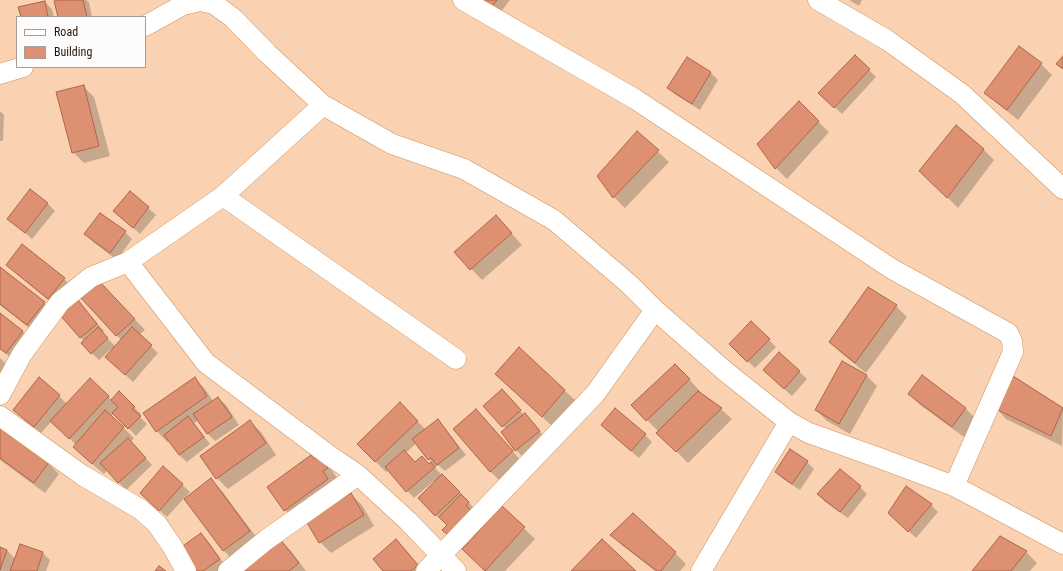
<!DOCTYPE html>
<html>
<head>
<meta charset="utf-8">
<style>
	body { margin:0 }
	#map { position:relative; width:1063px; height:571px; overflow:hidden; background:#fad2b1; font-family:"Roboto Condensed",sans-serif }
	canvas { display:block }
	.legend { position:absolute; left:16px; top:16px; width:130px; height:52px; box-sizing:border-box; background:#fcfcfc; border:1px solid #a89e97; margin:0; padding:5px 7px; list-style:none; font-size:12px; color:#291200 }
	.legend li { display:flex; align-items:center; gap:8px; height:20px }
	.legend b { width:20px; border:1px solid #a89e97 }
</style>
</head>
<body>
<div id="map">
<canvas width="1063" height="571"></canvas>
<ul class="legend">
<li><b style="height:5px;background:#fff"></b>Road</li>
<li><b style="height:11px;background:#de9072"></b>Building</li>
</ul>
</div>
<script>
const c = document.querySelector('canvas').getContext('2d');
c.lineJoin = 'round';
function paint(path, color) { c.fillStyle = color; c.fill(path, 'evenodd'); }
const poly = rows => new Path2D(rows.map(r => 'M' + r).join(''));
function trace(path, color, width, dash) { c.strokeStyle = color; c.lineWidth = width; c.lineCap = dash ? 'butt' : 'round'; c.setLineDash(dash || []); c.stroke(path); }
paint(poly([
	[62,0,86,0,89,2,92,17,59,17],
	[483,0,510,0,500,13],
	[849,0,862,0,859,6],
	[45,2,52,9,54,17,22,17],
	[1019,48,1041,64,1052,75,1018,120,997,103,986,92],
	[855,56,876,77,842,114,820,93],
	[687,58,711,73,718,80,700,110,676,95,668,88],
	[83,86,94,97,110,156,84,163,73,152],
	[799,103,829,132,787,179,776,168,758,144],
	[0,111,4,115,3,141,0,141],
	[637,132,669,162,625,208,614,197,598,176],
	[984,150,994,160,958,208,921,171],
	[31,191,48,204,55,211,32,239,8,218],
	[130,192,156,215,140,234,114,211],
	[101,214,125,232,132,239,117,260,93,242,86,234],
	[496,216,522,245,482,280,455,252],
	[7,265,64,279,75,290,59,309,18,275],
	[0,268,44,303,55,313,38,335,0,305],
	[868,288,896,306,907,317,866,373,841,353,830,342],
	[110,293,145,330,139,335,158,353,133,382,106,357,112,350,111,349,99,360,82,343,84,341,62,315,78,301,104,331,102,333,116,347,121,340,82,298],
	[0,315,23,332,30,339,14,360,0,349],
	[751,322,776,347,755,368,730,344],
	[519,349,576,401,553,427,507,384],
	[779,353,807,379,792,396,771,377],
	[0,358,8,366,0,378],
	[866,375,877,386,850,434,827,421,816,410],
	[686,376,700,391,699,392,721,409,732,419,688,463,658,433,659,432,647,420],
	[922,376,966,409,976,419,964,437,920,405,909,394],
	[194,378,205,389,213,401,218,398,226,405,239,425,215,441,208,434,199,420,194,423,210,444,187,462,179,455,169,441,167,442,157,431],
	[1013,378,1063,409,1062,446,1006,419,996,408],
	[90,379,112,400,119,393,141,414,139,416,147,424,136,436,114,413,111,416,134,438,131,442,152,465,126,490,107,470,104,474,85,458,76,445,52,421,41,433,21,417,59,396,67,404],
	[510,398,524,415,525,414,532,421,546,439,523,457,516,450,506,429,503,426],
	[400,404,426,430,438,421,445,428,466,455,445,471,438,465,435,468,476,510,448,525,445,521,443,522,419,498,435,482,434,481,414,498,389,470,386,472,358,444],
	[416,443,432,463,429,465,416,463,406,453],
	[486,421,523,463,501,482,490,471],
	[250,422,261,432,276,455,228,489,217,478,202,456],
	[0,429,48,463,59,474,45,493,0,460],
	[609,432,645,435,652,442,639,458],
	[319,457,330,468,338,479,296,521,285,510,315,460],
	[807,462,814,469,800,490,783,479,776,472],
	[163,467,190,492,167,517,148,500],
	[211,480,222,491,260,542,234,561,223,550],
	[860,487,867,494,848,518,825,502,818,494],
	[351,495,362,505,374,526,331,553,320,542],
	[931,505,938,512,916,538,889,513],
	[502,507,535,539,505,571,486,571,463,549],
	[201,534,208,541,226,567,220,571,197,571],
	[612,535,675,553,686,564,680,571,655,571,623,546],
	[1000,538,1026,552,1037,563,1030,571,973,571],
	[280,540,291,551,306,571,240,571],
	[20,545,43,553,50,560,46,571,0,571,0,548,7,550,15,559],
	[403,547,423,571,384,571]
]), '#0003');
const building = poly([
	[58,0,83,0,87,17,58,17,54,1,58,0],
	[483,0,497,0,492,7,483,0],
	[45,1,48,17,21,17,18,7,45,1],
	[1019,46,1042,63,1007,110,984,93,1019,46],
	[855,55,870,69,834,108,818,93,855,55],
	[1063,56,1063,69,1056,64,1063,56],
	[687,57,711,72,692,104,667,88,687,57],
	[84,85,99,146,72,153,56,92,84,85],
	[799,101,819,121,775,169,757,144,799,101],
	[956,125,984,149,947,198,919,171,956,125],
	[637,131,659,150,613,198,597,176,637,131],
	[30,189,48,203,25,233,7,219,30,189],
	[130,191,149,207,133,228,113,211,130,191],
	[100,213,126,231,110,253,84,234,100,213],
	[496,215,512,233,470,270,454,252,496,215],
	[22,244,65,278,48,299,6,265,22,244],
	[0,267,45,302,27,325,0,304,0,267],
	[99,281,135,319,116,336,81,298,99,281],
	[868,287,897,305,855,363,829,342,868,287],
	[78,300,97,324,80,338,60,315,78,300],
	[0,313,23,331,6,353,0,349,0,313],
	[751,321,770,339,747,362,729,344,751,321],
	[98,327,108,338,91,354,81,343,98,327],
	[132,327,152,345,125,375,105,357,132,327],
	[519,347,565,390,542,417,495,374,519,347],
	[779,352,800,371,784,389,763,370,779,352],
	[842,361,867,375,839,424,815,410,842,361],
	[675,364,690,379,646,421,631,405,675,364],
	[922,375,966,408,952,427,908,394,922,375],
	[1013,376,1063,408,1051,436,994,408,1013,376],
	[39,377,60,395,34,427,13,410,39,377],
	[195,377,207,396,156,432,143,413,195,377],
	[90,378,109,396,69,439,50,421,90,378],
	[502,389,521,410,502,427,483,406,502,389],
	[119,391,135,407,132,409,141,416,128,429,112,413,118,407,111,400,119,391],
	[698,391,722,408,676,452,656,433,698,391],
	[218,397,232,417,207,434,193,414,218,397],
	[400,402,418,421,375,462,357,444,400,402],
	[615,408,646,434,631,451,601,425,615,408],
	[476,409,513,451,490,472,453,429,476,409],
	[105,410,124,427,92,464,73,447,105,410],
	[525,413,540,431,515,451,501,432,525,413],
	[188,416,204,437,179,455,164,435,188,416],
	[438,419,459,448,437,465,431,458,428,460,412,439,438,419],
	[250,420,266,443,216,479,200,456,250,420],
	[0,427,49,462,34,483,0,458,0,427],
	[128,438,146,458,118,483,100,463,128,438],
	[790,449,808,461,792,484,775,472,790,449],
	[404,450,415,462,422,456,429,464,431,462,435,467,406,492,385,467,404,450],
	[311,455,314,459,319,456,328,468,323,471,328,479,284,511,267,487,311,455],
	[163,466,183,484,159,511,140,493,163,466],
	[840,469,861,486,840,512,817,494,840,469],
	[442,474,460,492,435,516,418,498,442,474],
	[211,478,250,531,223,551,184,499,211,478],
	[906,486,932,504,908,532,888,513,906,486],
	[351,493,364,515,319,543,306,521,351,493],
	[461,494,469,502,466,506,473,512,449,536,442,530,447,525,439,517,461,494],
	[502,506,525,527,485,571,462,549,502,506],
	[633,513,676,552,661,571,657,571,610,535,633,513],
	[201,533,220,559,203,571,196,571,180,548,201,533],
	[1000,536,1027,551,1011,571,972,571,1000,536],
	[280,539,299,563,289,571,239,571,280,539],
	[396,539,418,565,411,571,383,571,373,559,396,539],
	[602,539,636,571,571,571,602,539],
	[20,544,43,552,37,571,10,571,20,544],
	[0,547,7,550,0,570,0,547],
	[159,566,166,571,155,571,159,566]
]);
paint(building, '#de9072');
trace(building, '#ae6448', 1);
const minor = poly([
	[463,0,635,99,892,269,1008,333,1012,341,1013,352,954,486],
	[818,0,887,40,962,94,1063,189],
	[0,74,23,67],
	[323,105,392,144,464,169,554,220,629,284,655,310,726,372,789,422,809,433,882,459,954,486,1063,544],
	[223,196,456,359],
	[128,262,206,363,330,456,358,475,408,521,456,571],
	[0,395,22,354,60,302,91,277,128,262,223,196,323,105,268,54,233,18,214,4,200,1,183,5,145,26],
	[0,416,82,475,140,509,157,524,172,546,186,571],
	[228,571,266,540,358,475],
	[426,571,595,394,655,310],
	[701,571,789,422]
]);
trace(minor, '#d0925b', 21);
trace(minor, '#fff', 20);
</script>
</body>
</html>
